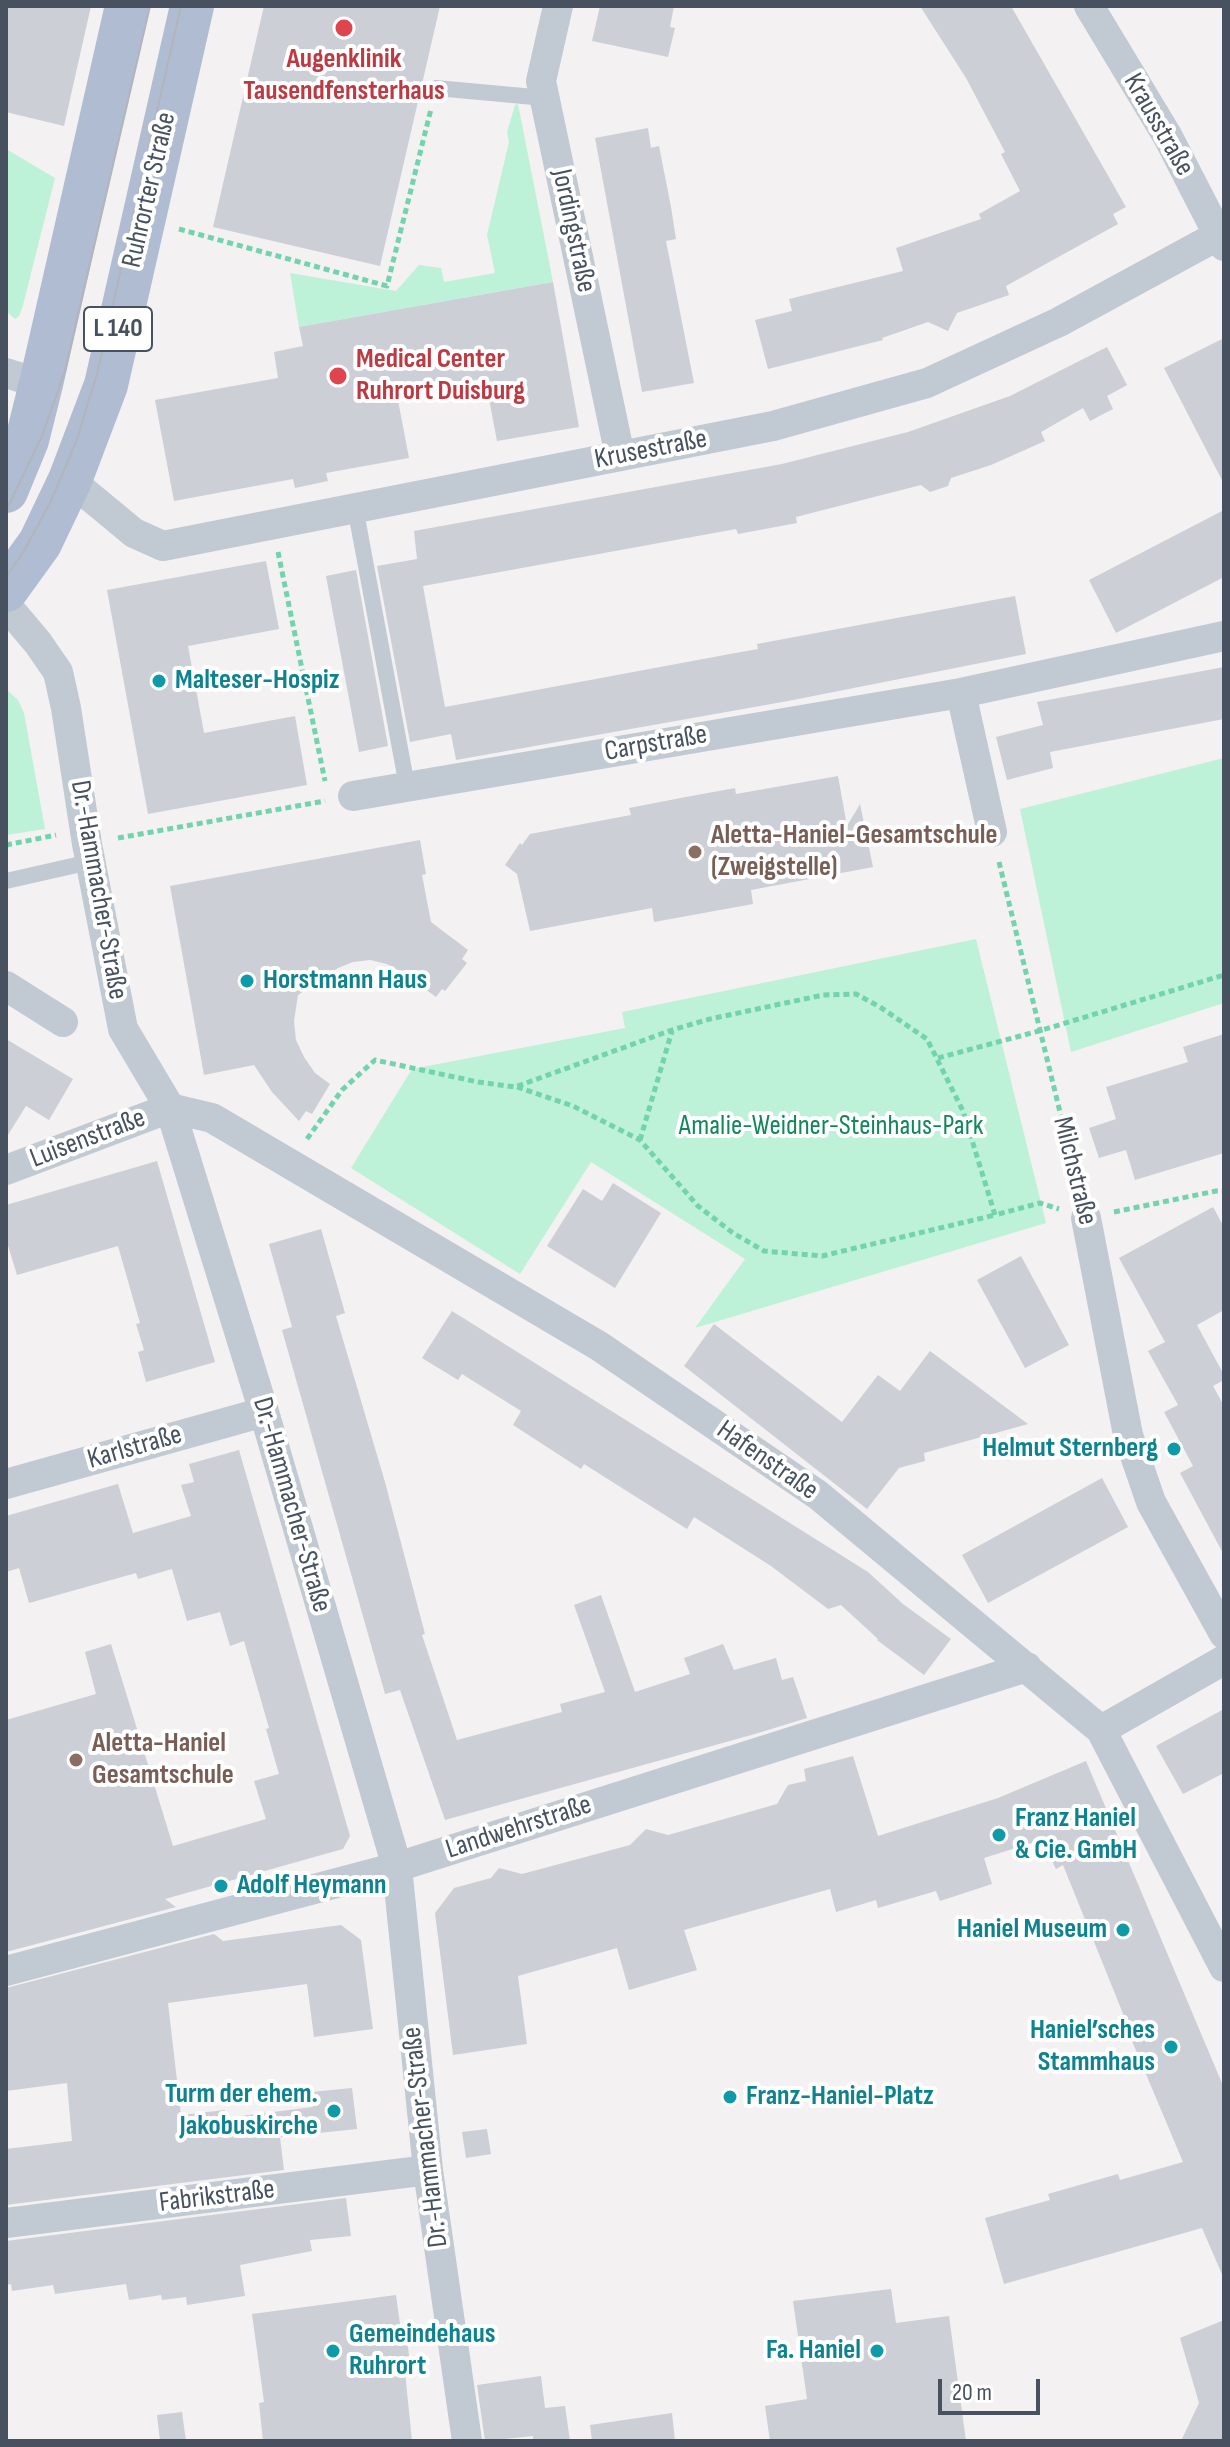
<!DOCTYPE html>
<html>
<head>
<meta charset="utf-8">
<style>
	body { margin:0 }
	#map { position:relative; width:1230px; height:2447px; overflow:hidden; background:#f3f1f1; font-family:"Sofia Sans Condensed",sans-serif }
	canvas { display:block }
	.frame { position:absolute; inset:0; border:8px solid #475160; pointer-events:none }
	.scale { position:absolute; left:938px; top:2379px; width:102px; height:36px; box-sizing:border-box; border:4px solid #475160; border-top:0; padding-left:10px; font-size:24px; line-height:28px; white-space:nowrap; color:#475160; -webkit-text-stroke:6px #fff; paint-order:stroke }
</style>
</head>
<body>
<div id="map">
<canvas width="1230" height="2447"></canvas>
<div class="frame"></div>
<div class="scale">20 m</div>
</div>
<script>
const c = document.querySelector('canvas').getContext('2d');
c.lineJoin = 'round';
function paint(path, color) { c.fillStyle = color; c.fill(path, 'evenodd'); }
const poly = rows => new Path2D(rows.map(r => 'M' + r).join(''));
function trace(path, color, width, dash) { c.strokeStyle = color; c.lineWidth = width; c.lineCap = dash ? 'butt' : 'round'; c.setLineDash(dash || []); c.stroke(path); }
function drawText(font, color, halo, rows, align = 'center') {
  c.font = font + ' "Sofia Sans Condensed",sans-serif'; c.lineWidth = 8; c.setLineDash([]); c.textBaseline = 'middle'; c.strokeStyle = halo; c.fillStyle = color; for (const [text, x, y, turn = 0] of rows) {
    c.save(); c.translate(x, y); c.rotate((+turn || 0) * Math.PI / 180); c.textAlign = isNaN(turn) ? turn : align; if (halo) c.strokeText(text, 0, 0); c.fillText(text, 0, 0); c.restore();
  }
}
paint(poly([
	[518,104,553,282,299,327,290,273,396,291,419,265,441,268,444,282,495,273,487,235,509,142,507,132,515,105],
	[6,149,55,178,22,309,19,316,15,319,6,311],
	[6,689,18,700,24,713,45,829,6,835],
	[1224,758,1224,1003,1071,1052,1020,809],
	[976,939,1046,1223,695,1328,745,1259,591,1162,520,1274,351,1168,412,1069,625,1028,622,1012]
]), '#bdf2d8');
paint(poly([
	[6,6,91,6,64,126,6,112],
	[264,6,440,6,380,266,213,227],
	[600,6,674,6,670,27,675,28,668,57,592,41],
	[920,6,1011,6,1126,207,1113,214,1118,224,1006,286,1009,295,957,313,948,331,928,322,882,338,883,340,768,369,755,320,792,311,789,299,903,271,896,248,981,219,979,214,1020,191,1001,154,1005,152,966,78],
	[648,128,651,148,659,146,671,207,676,239,666,241,694,383,642,392,595,138],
	[553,282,579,427,497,441,485,378,397,395,409,458,326,473,328,481,295,488,293,479,174,501,155,400,278,378,274,352,303,346,299,327],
	[1224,338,1224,484,1164,368],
	[1107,347,1127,385,1107,396,1113,409,1090,421,1083,408,1041,432,1045,441,991,465,951,478,948,486,930,492,921,485,796,517,797,523,738,534,736,529,423,586,445,707,730,654,758,649,757,644,1015,596,1026,654,788,701,456,760,451,734,410,742,377,566,417,559,414,531,782,464,908,432,1010,396],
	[1224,510,1224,577,1116,633,1089,580],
	[266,561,279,629,188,646,204,733,295,716,307,785,148,814,107,590],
	[356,570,388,746,359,752,326,576],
	[1224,667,1224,719,1050,752,1053,768,1007,780,996,737,1043,725,1037,702],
	[838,776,847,826,860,804,873,867,751,890,753,904,654,922,652,908,530,931,517,874,505,865,520,843,522,845,530,834,631,815,629,808,686,797,735,788,736,794],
	[420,840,426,874,422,875,431,922,468,950,462,959,467,963,445,991,442,989,436,997,402,972,387,964,370,960,353,962,338,968,298,995,294,1021,296,1040,304,1057,315,1073,330,1084,312,1114,306,1111,299,1121,272,1092,254,1065,204,1075,170,886],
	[1224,1034,1224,1153,1135,1180,1126,1150,1099,1158,1089,1128,1116,1119,1106,1087,1188,1062,1183,1047],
	[6,1039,73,1079,49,1120,26,1106,6,1138],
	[157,1161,215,1362,146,1382,138,1352,144,1350,136,1324,140,1323,118,1246,17,1275,6,1239,6,1205],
	[613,1183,661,1213,615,1288,547,1246,583,1189,602,1201],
	[1213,1207,1224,1227,1224,1310,1197,1325,1224,1375,1224,1380,1213,1386,1224,1406,1224,1555,1180,1473,1193,1466,1164,1412,1178,1405,1148,1351,1165,1342,1119,1258],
	[321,1229,345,1313,336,1316,385,1482,425,1634,422,1635,457,1740,562,1712,560,1704,605,1692,574,1605,601,1595,635,1692,690,1674,684,1658,723,1644,734,1670,776,1658,782,1680,793,1677,807,1718,755,1734,445,1820,400,1690,385,1694,282,1330,292,1327,269,1244],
	[1021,1256,1069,1345,1025,1368,977,1280],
	[452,1311,868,1572,903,1604,951,1639,924,1675,877,1640,878,1639,841,1605,828,1609,771,1566,694,1517,687,1529,584,1464,581,1469,513,1425,521,1411,462,1374,458,1380,422,1358],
	[714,1324,842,1422,878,1375,900,1391,930,1351,1028,1424,924,1453,925,1461,899,1468,867,1509,684,1366],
	[239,1450,350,1836,343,1849,165,1899,176,1907,6,1952,6,1720,96,1694,85,1652,111,1644,173,1846,266,1819,254,1781,279,1774,266,1729,269,1728,244,1641,230,1646,220,1612,187,1621,172,1569,138,1579,136,1573,29,1603,19,1568,6,1572,6,1516,118,1484,133,1533,191,1516,181,1485,194,1482,189,1464],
	[1102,1478,1128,1527,988,1603,962,1555],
	[1224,1709,1224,1773,1183,1794,1156,1746],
	[853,1756,878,1836,998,1798,1086,1761,1224,2088,1224,2279,1202,2228,1004,2284,985,2218,1050,2200,1048,2194,1118,2174,1120,2180,1183,2162,1124,2022,1126,2021,1063,1865,1056,1869,1041,1840,984,1858,992,1884,940,1901,936,1891,878,1908,876,1900,836,1912,830,1889,684,1930,697,1970,629,1990,617,1948,518,1976,527,2044,453,2055,435,1913,454,1888,491,1878,499,1868,522,1874,630,1845,646,1829,668,1835,777,1804,788,1785,806,1781,804,1769],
	[341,1925,361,1940,373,2029,314,2037,307,1984,168,2003,181,2115,225,2110,225,2118,313,2107,311,2092,352,2088,357,2129,280,2137,284,2170,6,2205,6,2149,72,2141,67,2083,6,2091,6,1988,214,1934,223,1941],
	[487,2129,491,2154,466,2158,462,2132],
	[346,2198,351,2236,310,2240,312,2251,240,2265,245,2296,187,2305,186,2297,162,2300,161,2295,129,2300,126,2284,55,2294,53,2285,12,2291,11,2284,6,2285,6,2241],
	[891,2289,896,2323,949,2316,966,2441,770,2441,765,2406,807,2399,793,2301],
	[396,2295,401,2331,406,2331,411,2372,405,2372,412,2441,263,2441,259,2403,264,2402,252,2314],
	[1224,2320,1224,2441,1181,2441,1199,2403,1180,2338],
	[541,2376,545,2408,565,2406,570,2441,533,2441,533,2436,485,2441,477,2385],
	[182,2412,186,2441,160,2441,157,2415],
	[672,2413,675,2441,592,2441,590,2425]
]), '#cccfd6');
trace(poly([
	[179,229,387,286,431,109],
	[278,552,325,781],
	[118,838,325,801],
	[6,845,56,835],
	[999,862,1079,1190],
	[938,1058,1039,1031,1224,975],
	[517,1087,573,1106,640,1140,698,1206,733,1233,764,1251,822,1256,995,1215],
	[307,1139,342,1090,375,1060,478,1082,515,1087,672,1030,710,1019,823,995,856,994,880,1007,927,1039,963,1111,995,1215,1040,1203,1059,1209],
	[640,1140,672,1031],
	[1114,1212,1216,1191,1224,1191]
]), '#73d3ae', 5, [6, 4]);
trace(poly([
	[436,88,545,98],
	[355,507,407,786],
	[6,881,90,862]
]), '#c1c9d3', 16);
trace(poly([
	[558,6,541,81,620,456],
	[1089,6,1168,137,1224,246],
	[6,373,41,384],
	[70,480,134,533,163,546,773,426,927,383,1059,322,1219,235],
	[6,605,38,643,58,672,66,708,87,844,123,1029,170,1108,264,1412,397,1867,428,2170,467,2441],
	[961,693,992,832],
	[353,796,961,693,1224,636],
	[6,986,63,1022],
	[6,1170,170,1108,212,1118,599,1346,818,1495,1101,1730,1224,1967],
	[1086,1218,1128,1435,1151,1502,1224,1634],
	[6,1484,264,1412],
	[1101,1730,1224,1660],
	[6,1971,397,1867,1027,1667],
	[6,2223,428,2170]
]), '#c1c9d3', 30);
trace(poly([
	[6,491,27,440,41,384,127,6],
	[6,590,40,543,70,480,106,385,192,6]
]), '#afbcd1', 44);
trace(poly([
	[6,511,42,436,65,371,150,6],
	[6,577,24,551,50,503,76,442,97,374,181,6]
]), '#b2b5bb', 2);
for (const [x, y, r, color] of [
	[344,28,10,"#e0444e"],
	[338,376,10,"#e0444e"],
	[159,681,8,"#0f9aa8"],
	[695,852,8,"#8d6e63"],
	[247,981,8,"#0f9aa8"],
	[1174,1449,8,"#0f9aa8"],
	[76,1760,8,"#8d6e63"],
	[999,1835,8,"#0f9aa8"],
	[221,1886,8,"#0f9aa8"],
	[1123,1930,8,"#0f9aa8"],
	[1171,2047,8,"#0f9aa8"],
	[730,2097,8,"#0f9aa8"],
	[334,2111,8,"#0f9aa8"],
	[333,2351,8,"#0f9aa8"],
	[877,2351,8,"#0f9aa8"]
]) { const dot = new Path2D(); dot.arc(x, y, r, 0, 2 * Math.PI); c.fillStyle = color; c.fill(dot); trace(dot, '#fff', 3); }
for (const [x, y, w] of [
	[118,329,68]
]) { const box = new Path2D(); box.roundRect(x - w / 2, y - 22, w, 44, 6); c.fillStyle = '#fff'; c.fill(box); trace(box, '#475160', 2); }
drawText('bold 26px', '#475160', null, [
	["L 140",118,329]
]);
drawText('bold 28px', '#be3a42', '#fff', [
	["Augenklinik",344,60],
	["Tausendfensterhaus",344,92],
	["Medical Center",356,360,"left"],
	["Ruhrort Duisburg",356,392,"left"]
]);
drawText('28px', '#475160', '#fff', [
	["Krausstraße",1158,125,60],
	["Ruhrorter Straße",150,190,-77],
	["Jordingstraße",573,231,78],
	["Krusestraße",651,450,-11],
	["Carpstraße",656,744,-10],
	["Dr.-Hammacher-Straße",98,890,80],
	["Luisenstraße",88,1139,-21],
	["Milchstraße",1074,1171,76],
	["Karlstraße",135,1448,-16],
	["Hafenstraße",767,1461,35],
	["Dr.-Hammacher-Straße",291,1505,74],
	["Landwehrstraße",519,1828,-18],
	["Dr.-Hammacher-Straße",426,2137,-97],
	["Fabrikstraße",217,2197,-7]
]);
drawText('bold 28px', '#0d838f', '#fff', [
	["Malteser-Hospiz",175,681],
	["Horstmann Haus",263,981],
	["Helmut Sternberg",1158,1449,"right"],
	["Franz Haniel",1015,1819],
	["& Cie. GmbH",1015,1851],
	["Adolf Heymann",237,1886],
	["Haniel Museum",1107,1930,"right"],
	["Haniel’sches",1155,2031,"right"],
	["Stammhaus",1155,2063,"right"],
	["Turm der ehem.",318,2095,"right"],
	["Jakobuskirche",318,2127,"right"],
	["Franz-Haniel-Platz",746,2097],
	["Gemeindehaus",349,2335],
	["Ruhrort",349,2367],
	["Fa. Haniel",861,2351,"right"]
], 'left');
drawText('bold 28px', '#785e54', '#fff', [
	["Aletta-Haniel-Gesamtschule",711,836],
	["(Zweigstelle)",711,868],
	["Aletta-Haniel",92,1744],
	["Gesamtschule",92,1776]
], 'left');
drawText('28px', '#128759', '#fff', [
	["Amalie-Weidner-Steinhaus-Park",831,1127]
]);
</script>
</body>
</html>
